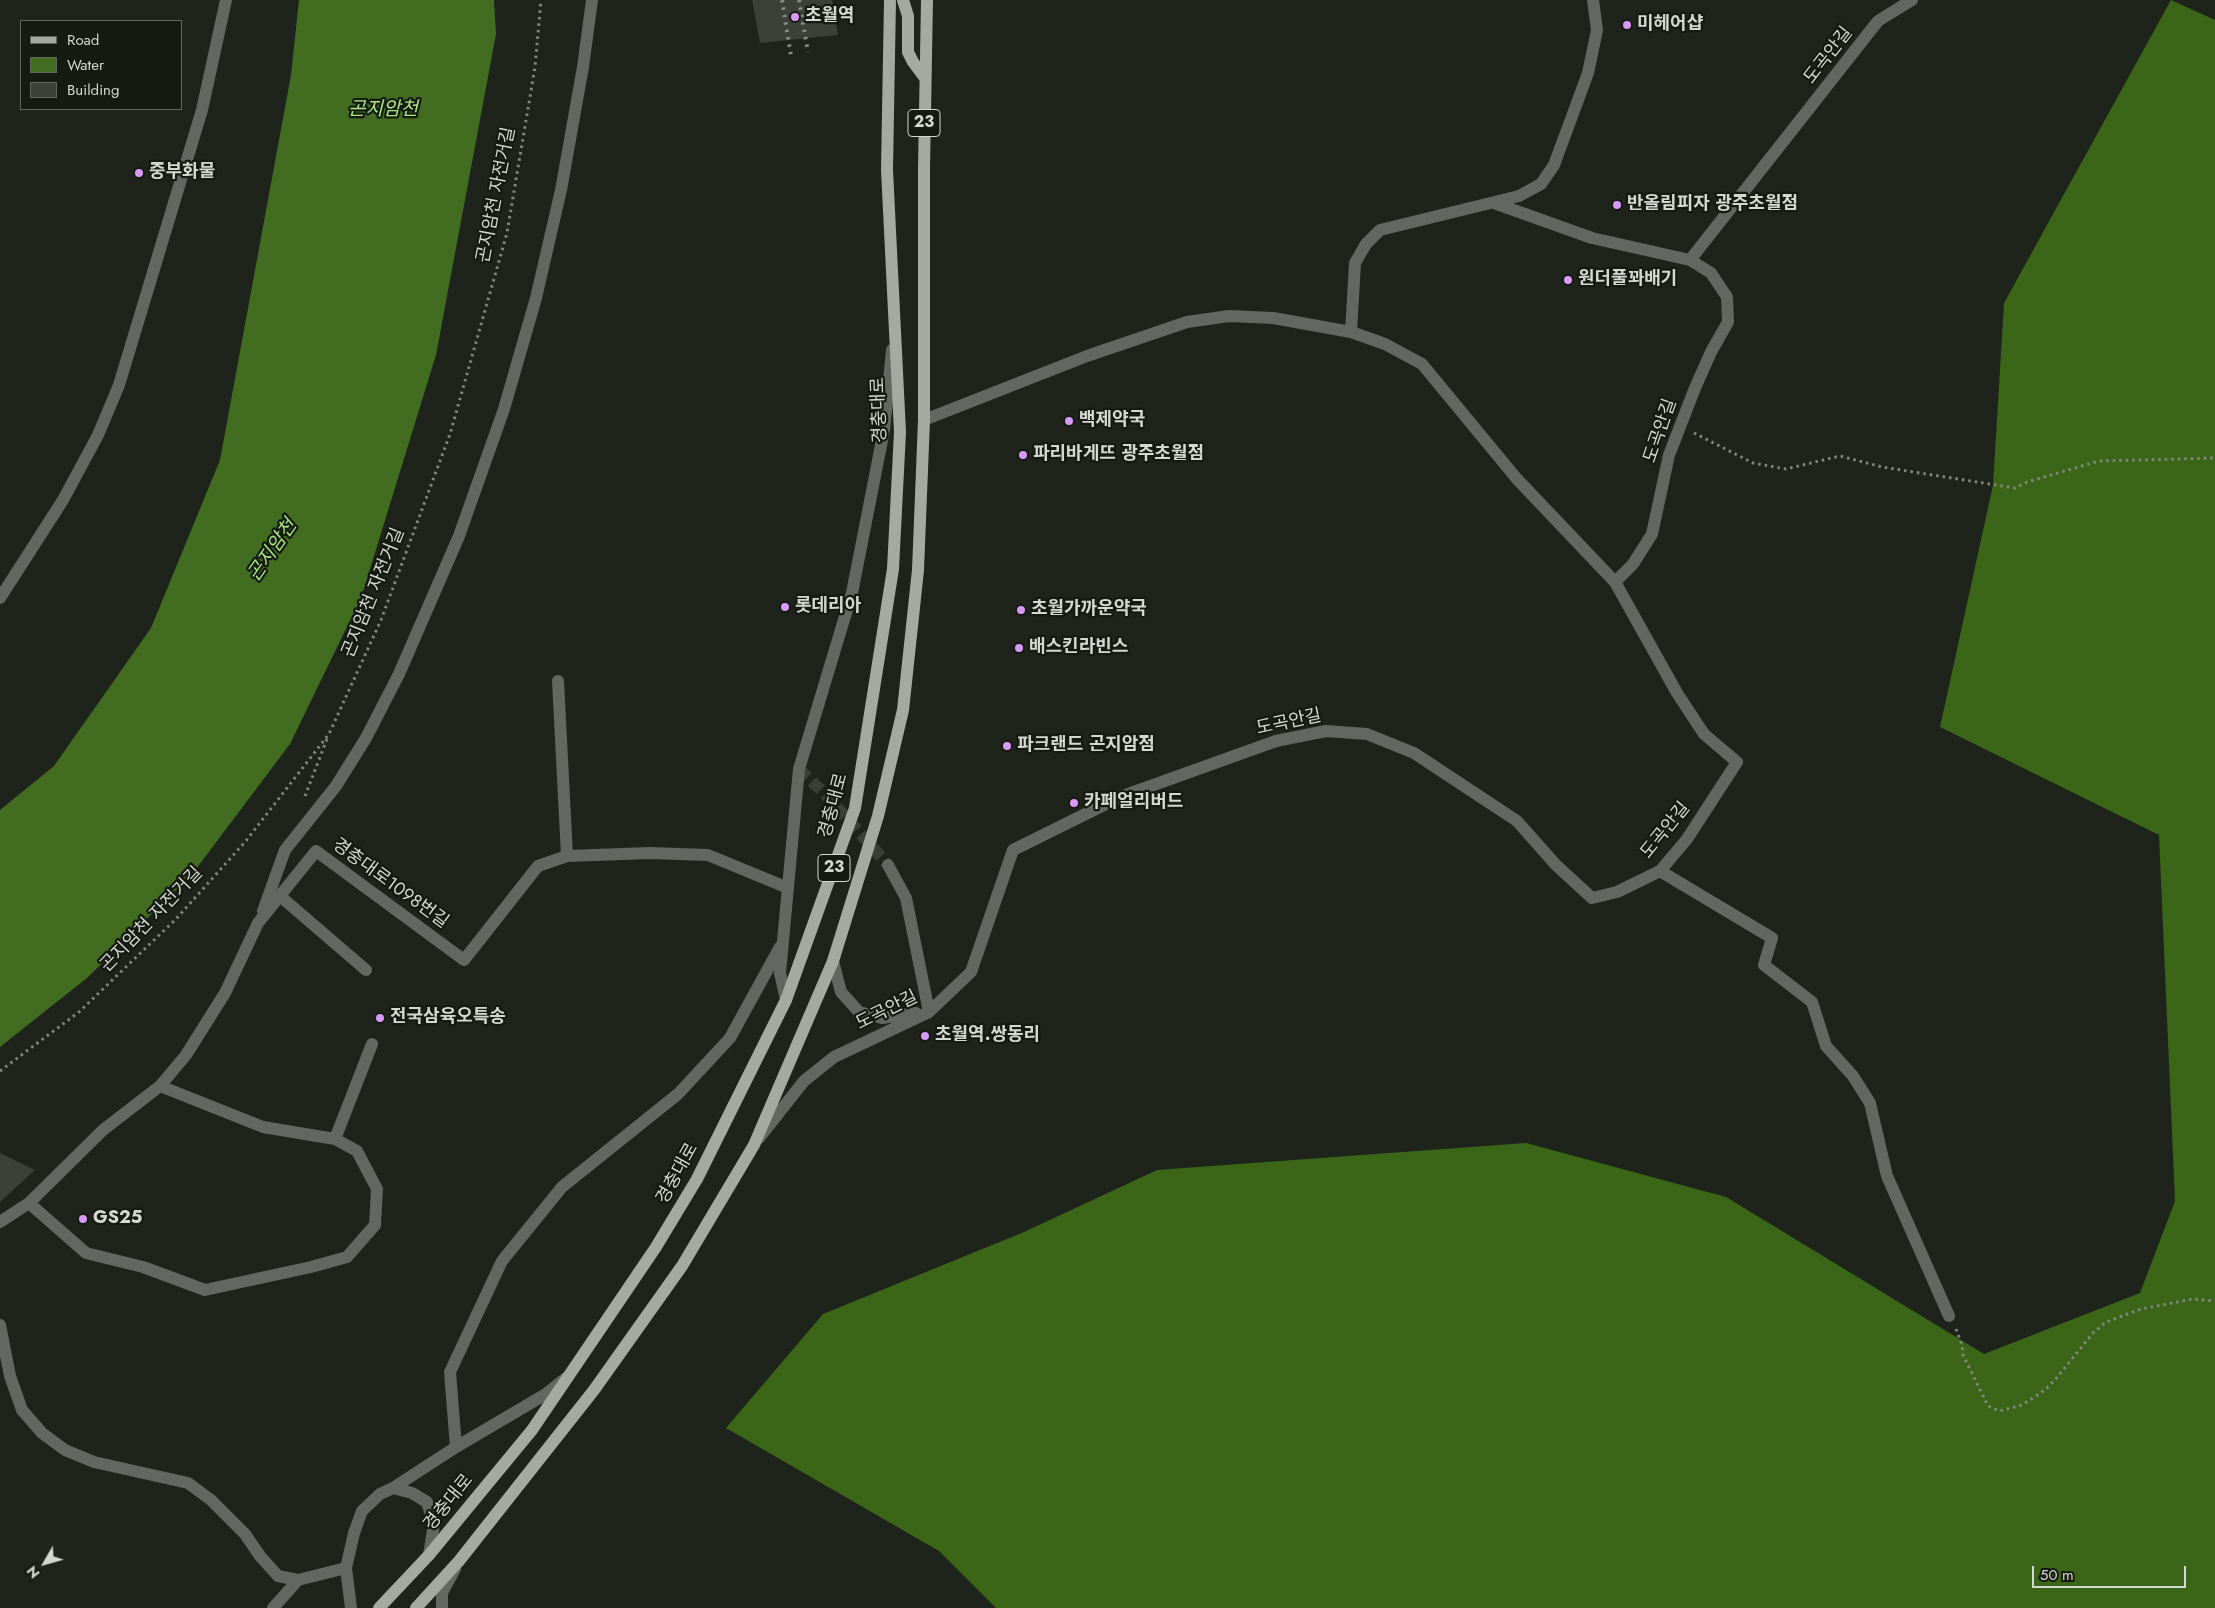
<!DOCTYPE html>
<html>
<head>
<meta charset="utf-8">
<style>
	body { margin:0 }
	#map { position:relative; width:2215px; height:1608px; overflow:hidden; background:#1e241b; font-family:Jost,sans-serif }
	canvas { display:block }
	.legend { position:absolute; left:20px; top:20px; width:162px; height:90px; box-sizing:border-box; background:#151a12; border:1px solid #61665f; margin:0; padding:6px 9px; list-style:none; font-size:15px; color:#d4d8d2 }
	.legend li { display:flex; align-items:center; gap:10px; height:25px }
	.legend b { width:25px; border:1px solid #61665f }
	.north { position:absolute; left:20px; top:1538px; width:50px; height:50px; -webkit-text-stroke:4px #151a12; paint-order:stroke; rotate:232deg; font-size:14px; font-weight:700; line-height:20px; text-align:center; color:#d4d8d2 }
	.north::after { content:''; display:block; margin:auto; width:18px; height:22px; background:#d4d8d2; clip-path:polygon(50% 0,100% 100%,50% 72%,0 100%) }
	.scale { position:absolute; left:2032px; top:1566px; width:154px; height:22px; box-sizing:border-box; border:2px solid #d4d8d2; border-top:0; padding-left:6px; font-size:15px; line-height:18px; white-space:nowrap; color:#d4d8d2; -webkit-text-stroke:4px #151a12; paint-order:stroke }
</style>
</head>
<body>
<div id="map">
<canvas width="2215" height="1608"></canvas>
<ul class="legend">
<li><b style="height:6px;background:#a4aaa0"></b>Road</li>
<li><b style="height:14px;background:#426d20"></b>Water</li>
<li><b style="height:14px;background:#3b4138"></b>Building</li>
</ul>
<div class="north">N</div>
<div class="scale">50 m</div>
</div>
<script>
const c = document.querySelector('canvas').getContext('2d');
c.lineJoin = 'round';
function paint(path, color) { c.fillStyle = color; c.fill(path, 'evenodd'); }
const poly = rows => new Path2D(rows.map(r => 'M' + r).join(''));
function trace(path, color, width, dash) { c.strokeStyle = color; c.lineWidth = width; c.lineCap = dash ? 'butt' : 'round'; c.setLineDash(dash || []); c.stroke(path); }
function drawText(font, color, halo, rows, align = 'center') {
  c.font = font + ' Jost,"Noto Sans KR",sans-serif'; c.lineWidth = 4.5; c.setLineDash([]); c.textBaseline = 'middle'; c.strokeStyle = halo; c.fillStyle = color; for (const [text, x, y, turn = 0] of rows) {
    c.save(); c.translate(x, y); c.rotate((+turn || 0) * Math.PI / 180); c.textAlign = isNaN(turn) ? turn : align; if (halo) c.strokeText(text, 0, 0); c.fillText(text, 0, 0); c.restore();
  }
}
paint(poly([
	[2171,0,2215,20,2215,1608,996,1608,939,1551,726,1428,823,1314,1024,1232,1157,1170,1526,1143,1726,1197,1984,1354,2140,1293,2175,1201,2159,835,1940,727,1993,485,2004,303]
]), '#3b6617');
paint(poly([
	[299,0,494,0,496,34,436,355,361,598,290,744,193,873,87,978,0,1047,0,810,54,766,151,628,220,460,291,75]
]), '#426d20');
paint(poly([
	[752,0,832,0,838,35,760,43],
	[0,1153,35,1170,0,1202]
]), '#3b4138');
trace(poly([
	[799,769,826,795,888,865]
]), '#393f36', 12, [12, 6]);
trace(poly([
	[1694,433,1753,463,1786,469,1840,456,1882,467,2015,488,2027,482,2099,461,2215,458],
	[305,796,327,739],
	[0,1071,79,1012,176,919,245,842,329,734,381,620,450,434,507,233,535,67,541,0],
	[1956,1329,1962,1345,1963,1355,1988,1406,1999,1411,2022,1405,2045,1390,2054,1381,2093,1333,2106,1322,2141,1309,2193,1299,2215,1301]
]), '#81867e', 3, [2.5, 4]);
trace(poly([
	[1494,203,1592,238,1690,260],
	[1351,332,1355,263,1366,244,1380,230,1519,196,1541,184,1554,165,1588,73,1597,30,1593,0],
	[924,420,1087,356,1187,322,1229,316,1273,318,1351,332,1385,344,1422,364,1517,479,1615,582],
	[0,598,63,500,98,435,119,385,202,110,226,0],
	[558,681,567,856],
	[888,865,906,898,929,1012],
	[1660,871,1772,938,1764,965,1812,1002,1826,1046,1853,1076,1870,1103,1887,1176,1949,1316],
	[280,896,366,970],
	[263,911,285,850,336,786,366,738,399,674,459,536,504,409,536,298,561,190,583,67,592,0],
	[833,961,841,992,859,1012,882,1018,916,1013],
	[786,1000,780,973,799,769,852,593,884,430,892,350],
	[759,1138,804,1081,834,1057,929,1012,971,972,1013,850,1120,797,1276,741,1326,731,1367,734,1414,753,1517,821,1556,865,1592,898,1617,892,1660,871,1687,839,1737,762,1704,734,1677,693,1615,582,1633,564,1652,534,1669,455,1695,388,1711,352,1728,322,1727,297,1711,273,1690,260,1878,21,1912,0],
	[335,1139,372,1044],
	[29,1203,86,1253,143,1267,205,1290,311,1267,347,1257,375,1225,377,1189,357,1151,335,1139,263,1127,160,1086],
	[0,1222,29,1203,103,1130,160,1086,186,1055,225,993,258,923,316,851,464,960,538,866,567,856,650,853,708,855,788,888],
	[0,1325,10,1376,22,1410,42,1433,65,1450,94,1462,188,1483,211,1500,245,1534,260,1556,278,1576,298,1580,346,1568],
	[456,1447,450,1372,502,1261,562,1187,678,1094,730,1038,780,947],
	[393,1488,412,1493,427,1502,434,1524,429,1555],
	[273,1608,298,1580],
	[351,1608,346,1568,354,1533,362,1511,380,1494,393,1488,456,1447,546,1394,566,1378],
	[442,1608,442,1593,455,1569]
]), '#636661', 12);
trace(poly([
	[903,0,908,16,908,52,913,62,925,78],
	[379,1608,429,1555,532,1430,656,1247,697,1179,786,1000,855,808,893,569,900,432,887,170,890,0],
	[416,1608,459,1561,594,1390,682,1266,754,1145,833,961,878,816,903,710,918,570,924,420,924,169,927,0]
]), '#a4aaa0', 12);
trace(poly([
	[782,0,791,56],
	[799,0,808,52]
]), '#858a82', 4, [2.5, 5]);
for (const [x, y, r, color] of [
	[795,17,5,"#d99af7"],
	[1627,25,5,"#d99af7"],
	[139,173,5,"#d99af7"],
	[1617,205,5,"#d99af7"],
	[1568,280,5,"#d99af7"],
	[1069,421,5,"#d99af7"],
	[1023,455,5,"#d99af7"],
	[785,607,5,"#d99af7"],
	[1021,610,5,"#d99af7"],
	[1019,648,5,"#d99af7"],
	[1007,746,5,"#d99af7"],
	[1074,803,5,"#d99af7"],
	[380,1018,5,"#d99af7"],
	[925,1036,5,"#d99af7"],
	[83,1219,5,"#d99af7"]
]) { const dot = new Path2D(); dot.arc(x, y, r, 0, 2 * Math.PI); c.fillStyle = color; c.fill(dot); trace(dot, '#151a12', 2); }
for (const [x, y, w] of [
	[924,123,32],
	[834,868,32]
]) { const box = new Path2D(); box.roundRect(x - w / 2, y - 13.5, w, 27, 4); c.fillStyle = '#151a12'; c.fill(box); trace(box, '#d4d8d2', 1); }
drawText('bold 16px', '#d4d8d2', null, [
	["23",924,123],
	["23",834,868]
]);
drawText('bold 18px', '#d4d8d2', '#151a12', [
	["초월역",805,17],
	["미헤어샵",1637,25],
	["중부화물",149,173],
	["반올림피자 광주초월점",1627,205],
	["원더풀꽈배기",1578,280],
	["백제약국",1079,421],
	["파리바게뜨 광주초월점",1033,455],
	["롯데리아",795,607],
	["초월가까운약국",1031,610],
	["배스킨라빈스",1029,648],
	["파크랜드 곤지암점",1017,746],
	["카페얼리버드",1084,803],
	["전국삼육오특송",390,1018],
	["초월역.쌍동리",935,1036],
	["GS25",93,1219]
], 'left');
drawText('18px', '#d4d8d2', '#151a12', [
	["도곡안길",1829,56,-52],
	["곤지암천 자전거길",497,195,-79],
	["경충대로",880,410,-92],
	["도곡안길",1661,431,-71],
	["곤지암천 자전거길",374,593,-68],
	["도곡안길",1289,723,-12],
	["경충대로",834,806,-75],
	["도곡안길",1666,831,-51],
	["경충대로1098번길",390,884,36],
	["곤지암천 자전거길",152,920,-46],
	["도곡안길",887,1011,-26],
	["경충대로",678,1174,-61],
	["경충대로",449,1503,-51]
]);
drawText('italic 19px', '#a9e680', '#151a12', [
	["곤지암천",383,110],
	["곤지암천",273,551,-55]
]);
</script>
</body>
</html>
